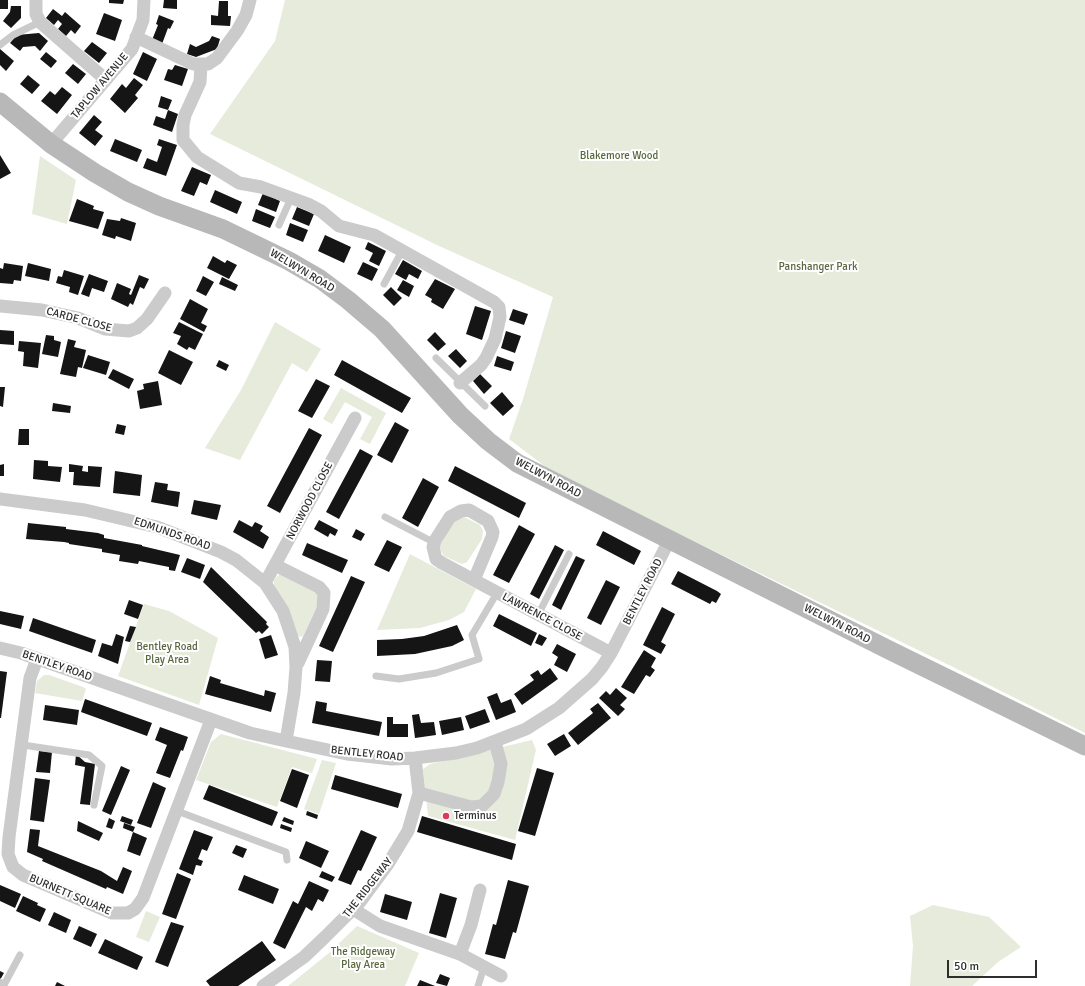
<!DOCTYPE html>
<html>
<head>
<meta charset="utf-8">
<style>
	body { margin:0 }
	#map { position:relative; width:1085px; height:986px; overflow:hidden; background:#fff; font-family:Signika,sans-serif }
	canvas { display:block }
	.scale { position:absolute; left:947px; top:960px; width:90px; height:18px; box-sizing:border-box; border:2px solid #2e2e2e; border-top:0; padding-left:5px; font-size:12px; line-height:14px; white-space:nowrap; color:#2e2e2e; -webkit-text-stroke:3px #fff; paint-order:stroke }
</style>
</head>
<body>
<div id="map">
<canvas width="1085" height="986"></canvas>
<div class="scale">50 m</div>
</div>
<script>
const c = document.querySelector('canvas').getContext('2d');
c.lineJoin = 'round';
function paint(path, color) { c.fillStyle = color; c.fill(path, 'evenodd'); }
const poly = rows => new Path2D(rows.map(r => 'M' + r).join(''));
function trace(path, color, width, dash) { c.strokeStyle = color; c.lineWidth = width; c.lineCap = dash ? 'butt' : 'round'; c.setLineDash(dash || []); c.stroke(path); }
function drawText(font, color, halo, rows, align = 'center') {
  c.font = font + ' Signika,sans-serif'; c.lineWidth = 4; c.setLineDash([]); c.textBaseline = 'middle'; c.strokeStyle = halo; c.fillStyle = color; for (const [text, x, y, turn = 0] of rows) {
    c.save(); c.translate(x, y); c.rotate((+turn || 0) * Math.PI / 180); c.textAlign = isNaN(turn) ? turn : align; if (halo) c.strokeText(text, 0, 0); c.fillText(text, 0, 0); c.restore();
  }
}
paint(poly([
	[285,0,1085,0,1085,733,951,666,555,474,509,439,523,399,553,297,439,246,210,134,275,41],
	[40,156,76,180,67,224,32,214],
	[275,322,321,349,307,372,292,363,240,460,205,448,241,390],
	[341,388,386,413,370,444,360,439,372,417,345,402,332,424,323,419],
	[462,516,480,525,483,531,482,539,467,562,462,564,444,556,439,548,453,520],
	[410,554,476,589,464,612,449,620,420,628,377,630],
	[281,572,317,592,319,602,303,636,301,637,297,635,274,585,274,580],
	[144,604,169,611,218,638,199,705,118,676],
	[44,675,49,675,83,687,86,689,82,701,35,693,37,681],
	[221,734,317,759,312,773,292,767,277,807,196,780,211,742],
	[532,740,536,750,515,840,428,816,423,769,430,764],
	[322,760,336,763,319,814,304,809],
	[933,905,989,917,1021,947,998,962,972,986,910,986,913,946,910,916],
	[146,911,160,917,149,942,136,937],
	[357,926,419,953,405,986,288,986,329,953]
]), '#e6ebdc');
paint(poly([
	[0,0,8,0,8,9,0,9],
	[109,0,124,0,123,4,109,3],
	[164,0,177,0,177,9,163,8],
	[219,1,228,1,228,16,231,16,230,26,211,25,211,15,218,16],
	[11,6,21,6,21,18,11,28,3,21,10,12],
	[53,9,62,16,65,12,81,26,75,34,71,30,66,36,58,29,62,24,58,20,54,25,46,18],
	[104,13,122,20,115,41,96,34],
	[159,15,174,21,170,29,168,28,162,44,152,40,158,25,156,24],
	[39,33,48,41,40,51,35,46,23,47,20,51,10,43,17,35],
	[212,36,220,39,217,49,196,57,187,54,190,44,196,47,209,41],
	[92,42,107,53,99,63,84,51],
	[0,49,14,61,6,71,0,65],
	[46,52,57,61,51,68,40,59],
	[143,52,157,59,147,81,133,74],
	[73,64,86,74,78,84,65,73],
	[175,65,188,69,182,86,164,80,168,69,172,70],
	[28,75,40,85,32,94,20,84],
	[134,78,143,85,135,95,138,98,125,113,110,99,122,84,126,88],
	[62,87,72,95,57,114,41,101,50,91,55,95],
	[161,96,172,100,168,110,158,107],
	[168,110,178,114,172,132,153,125,156,116,165,119],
	[94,115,102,122,95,130,103,136,95,146,79,133],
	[115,139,142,150,137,162,110,151],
	[159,139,177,145,166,176,143,168,147,158,157,162,162,147,157,145],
	[0,155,11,173,0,179],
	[192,167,211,175,207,185,200,182,194,196,181,191],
	[215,190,242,202,237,214,210,202],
	[263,193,280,201,276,212,258,205],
	[77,199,94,206,93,209,104,212,98,229,69,221],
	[297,207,314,214,309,226,292,219],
	[256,209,275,217,270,228,252,221],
	[121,218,136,223,131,241,116,236,115,239,102,235,107,219,120,221],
	[290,223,308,230,303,242,286,235],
	[325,235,351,247,344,263,318,251],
	[368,242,386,251,379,266,369,261,373,253,365,249],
	[213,256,225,263,227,260,237,265,229,279,207,268],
	[403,260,422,271,418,279,409,274,406,280,395,274],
	[363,262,378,269,372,281,357,274],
	[4,263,23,266,21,281,14,280,13,284,0,283,0,268,3,269],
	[28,263,51,269,49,281,25,276],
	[64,270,84,276,78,295,69,292,70,287,56,283,58,276,62,277],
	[89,274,108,281,104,292,92,288,89,297,81,294],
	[139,275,149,279,144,289,140,287,133,305,130,303,128,307,111,299,117,283,131,289,129,294,131,295],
	[203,276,214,282,206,296,196,291],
	[222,277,238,285,235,291,219,284],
	[435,279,455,289,443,309,431,302,432,299,425,295],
	[403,280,414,286,409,297,397,290],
	[391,287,402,298,394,306,383,295],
	[190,299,208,309,201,323,207,326,204,332,180,319],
	[475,306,491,311,482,340,466,334],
	[513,309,528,314,524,325,509,320],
	[179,322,203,334,195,350,189,347,187,350,177,344,181,336,173,333],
	[0,330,14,331,14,345,0,344],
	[506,331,521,336,515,353,501,348],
	[435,332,446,344,438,351,427,340],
	[46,335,54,336,54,340,61,342,58,357,42,354],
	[68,339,76,341,74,347,86,350,82,368,78,367,76,377,60,374],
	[19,341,41,343,38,368,23,366,24,352,18,351],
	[456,349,467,361,460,368,448,356],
	[169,350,193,362,181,385,158,373],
	[88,355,110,362,106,375,83,368],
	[497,356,514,362,511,371,494,366],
	[219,360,229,365,226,371,216,366],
	[342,360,411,398,402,413,334,375],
	[113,369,134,379,129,389,108,378],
	[480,374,492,386,484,394,473,381],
	[316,379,330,386,312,418,298,411],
	[158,381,162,405,140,409,137,391,144,389,143,384],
	[0,387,5,387,3,407,0,406],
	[502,392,514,406,503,416,490,403],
	[53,403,71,406,70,413,52,411],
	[395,422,409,430,392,463,377,455],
	[117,424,126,426,124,435,115,433],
	[309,428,322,435,280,513,267,506],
	[19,429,29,429,29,445,18,445],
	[360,449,373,456,339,519,326,512],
	[34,460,48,461,48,466,62,467,60,482,33,479],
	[4,464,4,476,0,476,0,465],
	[69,464,83,466,82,471,88,472,88,466,102,467,100,487,73,485,74,472,69,472],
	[455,466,526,503,519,518,448,481],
	[115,471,142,475,140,496,113,493],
	[423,478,439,487,418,527,402,518],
	[155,482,168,484,167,490,180,492,178,507,151,502],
	[194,500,221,505,217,520,191,514],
	[239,520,252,527,255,522,263,526,260,531,269,537,263,549,233,532],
	[319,520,338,530,335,536,330,533,328,537,314,529],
	[28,523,66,527,66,529,98,533,104,535,104,538,142,545,142,546,180,555,175,571,169,570,169,567,139,561,138,564,119,561,120,555,102,552,102,549,69,544,69,543,64,542,26,539],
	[519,525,535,534,509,583,493,575],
	[356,529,365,534,361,541,352,537],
	[603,531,641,551,634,565,596,545],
	[387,540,402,547,389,572,374,565],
	[307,543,348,560,342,573,302,555],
	[555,545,564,550,539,599,530,594],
	[576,556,585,560,561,610,552,605],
	[187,558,205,565,200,579,181,572],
	[211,567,267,622,266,624,269,627,262,634,259,631,256,633,203,582],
	[678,571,717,591,721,594,716,603,712,601,710,604,671,584],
	[351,576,365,582,333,652,319,646],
	[606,580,620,587,601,625,587,618],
	[129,600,143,605,138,619,124,614],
	[662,607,675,614,661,642,666,645,661,654,643,645],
	[0,611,24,616,21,629,0,624],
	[499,614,537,633,531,646,493,626],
	[33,618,96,640,92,653,29,631],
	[457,625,464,640,452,646,415,654,377,656,377,640,402,639,424,636],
	[130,626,136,627,130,642,125,641],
	[116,634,124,637,118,664,98,656,102,643,112,646],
	[539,634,547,638,542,646,535,643],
	[271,635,278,655,265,659,259,639],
	[557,644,576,654,567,672,554,665,558,657,552,653],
	[644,650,656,658,651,667,655,670,650,677,646,675,634,694,621,687],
	[317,660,332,661,330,682,315,681],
	[550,668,558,679,522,705,514,694,534,680,530,675,538,670,541,675],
	[0,671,7,672,1,718,0,718],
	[210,676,221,680,220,683,264,696,265,690,276,693,271,712,205,694],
	[616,688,627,698,620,705,625,709,618,716,599,698,606,691,610,695],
	[497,693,501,703,511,699,516,712,496,720,487,697],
	[85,699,152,723,147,736,81,712],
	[316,701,327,703,326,711,382,722,379,736,312,723],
	[598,703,611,718,578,745,568,733,593,713,590,709],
	[45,705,79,710,77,725,43,720],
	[485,709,490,722,470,729,465,716],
	[419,714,421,723,434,722,436,735,415,738,412,715],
	[387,717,393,717,393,724,408,724,408,737,387,737],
	[461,717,464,730,442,735,439,721],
	[160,727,188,737,183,751,181,750,170,778,156,773,167,745,155,740],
	[564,734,571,746,555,756,547,744],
	[39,751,52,752,50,773,36,772],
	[76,754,85,762,95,764,90,805,80,804,85,767,75,765],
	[121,766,130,770,111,815,102,811],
	[537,768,554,773,535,836,518,831],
	[292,769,309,775,297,808,280,801],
	[335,775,402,794,398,808,331,789],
	[35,778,50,780,44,822,30,820],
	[153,782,166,788,151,828,137,823],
	[209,785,278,812,272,826,203,799],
	[307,811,318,815,317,819,306,815],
	[122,816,133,820,131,825,120,821],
	[422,816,516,844,512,860,417,832],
	[284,817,294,821,293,825,282,821],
	[109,818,115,821,112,829,106,827],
	[78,821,103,833,99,841,77,831],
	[124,823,135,827,133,832,123,828],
	[281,824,292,828,291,832,280,828],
	[30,829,40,830,38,846,101,871,117,881,123,867,132,871,123,894,107,887,106,889,42,861,43,859,27,852],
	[194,830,213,837,207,851,202,849,198,859,203,861,201,866,196,865,193,875,179,869],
	[361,830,377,837,361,871,358,870,351,885,338,880],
	[133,832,147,838,140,856,127,851],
	[306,841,329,851,321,868,299,858],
	[236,845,247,849,243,858,232,853],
	[322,871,335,877,332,882,319,877],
	[177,873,191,879,176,919,162,914],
	[244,875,279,889,273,904,238,890],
	[508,880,529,886,516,933,513,932,505,959,485,954,493,924,496,925],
	[309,881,329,890,323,902,318,899,312,911,306,907,285,949,273,943,293,901,298,904],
	[0,885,21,894,15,908,0,901],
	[440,893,457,898,446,938,429,933],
	[385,894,412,902,407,920,380,912],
	[23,896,38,903,37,905,46,909,40,922,16,911],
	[54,912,71,920,66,933,48,925],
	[171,922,184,926,168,967,155,962],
	[79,926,97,934,91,947,73,939],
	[105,939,143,957,137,970,98,953],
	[262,941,276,960,238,986,210,986,206,981],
	[0,971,4,973,0,980],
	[440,974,450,978,447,986,436,983],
	[420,980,435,986,417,986],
	[57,982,65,986,55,986]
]), '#151515');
trace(poly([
	[0,45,13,35,40,22],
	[279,225,291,198],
	[384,284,402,251],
	[436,358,485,406],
	[385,517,435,543],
	[538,615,569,554],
	[376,676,399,679,436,673,479,659,472,635,497,593],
	[23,745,89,755,102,766,94,805],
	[177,811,286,852,287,860],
	[0,982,4,985,20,955],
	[478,986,484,967]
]), '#cbcbcb', 7);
trace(poly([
	[36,0,36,14,40,22,105,79],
	[136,37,193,64,208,64,217,58,237,31,246,15,250,0],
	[201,65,200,82,185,115,183,125,183,140,197,157,239,183,261,187,308,204,321,211,339,226,374,235,494,302,499,307,500,317,495,339,486,358,481,365,460,383],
	[51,144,132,49,143,20,144,0],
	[0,306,42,310,78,318,105,329,129,331,137,328,147,319,165,293],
	[0,499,85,510,157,527,221,552,236,560,265,583,283,611,295,647,296,667,294,693,286,741],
	[275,565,319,587,324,593,323,609,298,663],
	[474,580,492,537,493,532,488,521,469,510,461,511,450,517,436,539,433,547,436,559,442,563,485,586,611,653],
	[265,583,355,418],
	[0,648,21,653,250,733,286,741,347,754,392,759,415,758,456,753,477,748,526,729,559,708,592,679,602,667,611,653,670,539],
	[37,659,30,678,9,837,8,854,11,862,13,867,23,875,112,913,128,913,135,909,143,898,211,720],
	[419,793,471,807,482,806,494,794,498,782,501,764,495,742],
	[353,909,380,926,460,954,501,976],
	[460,954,471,925,480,890],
	[263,986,304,957,325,937,360,902,388,864,408,831,419,793,415,758]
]), '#cbcbcb', 13);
trace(poly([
	[0,102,51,144,95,173,128,192,159,206,223,229,289,261,320,279,348,300,382,329,460,415,488,441,517,463,891,651,1085,746]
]), '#b8b8b8', 19);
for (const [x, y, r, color] of [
	[446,816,4,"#dc395d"]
]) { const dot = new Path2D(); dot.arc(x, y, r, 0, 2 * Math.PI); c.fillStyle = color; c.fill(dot); trace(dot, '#fff', 1.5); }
drawText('11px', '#2e2e2e', '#fff', [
	["TAPLOW AVENUE",100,86,-50],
	["WELWYN ROAD",302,271,31],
	["CARDE CLOSE",79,320,15],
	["WELWYN ROAD",548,478,28],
	["NORWOOD CLOSE",310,501,-62],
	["EDMUNDS ROAD",172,534,19],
	["BENTLEY ROAD",643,592,-63],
	["LAWRENCE CLOSE",542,617,28],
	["WELWYN ROAD",837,624,27],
	["BENTLEY ROAD",57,666,19],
	["BENTLEY ROAD",367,754,6],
	["THE RIDGEWAY",368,888,-52],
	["BURNETT SQUARE",70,895,23]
]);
drawText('11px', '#57673e', '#fff', [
	["Blakemore Wood",619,156],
	["Panshanger Park",818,267],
	["Bentley Road",167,647],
	["Play Area",167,660],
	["The Ridgeway",363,952],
	["Play Area",363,965]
]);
drawText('11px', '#2e2e2e', '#fff', [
	["Terminus",454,816]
], 'left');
</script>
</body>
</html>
